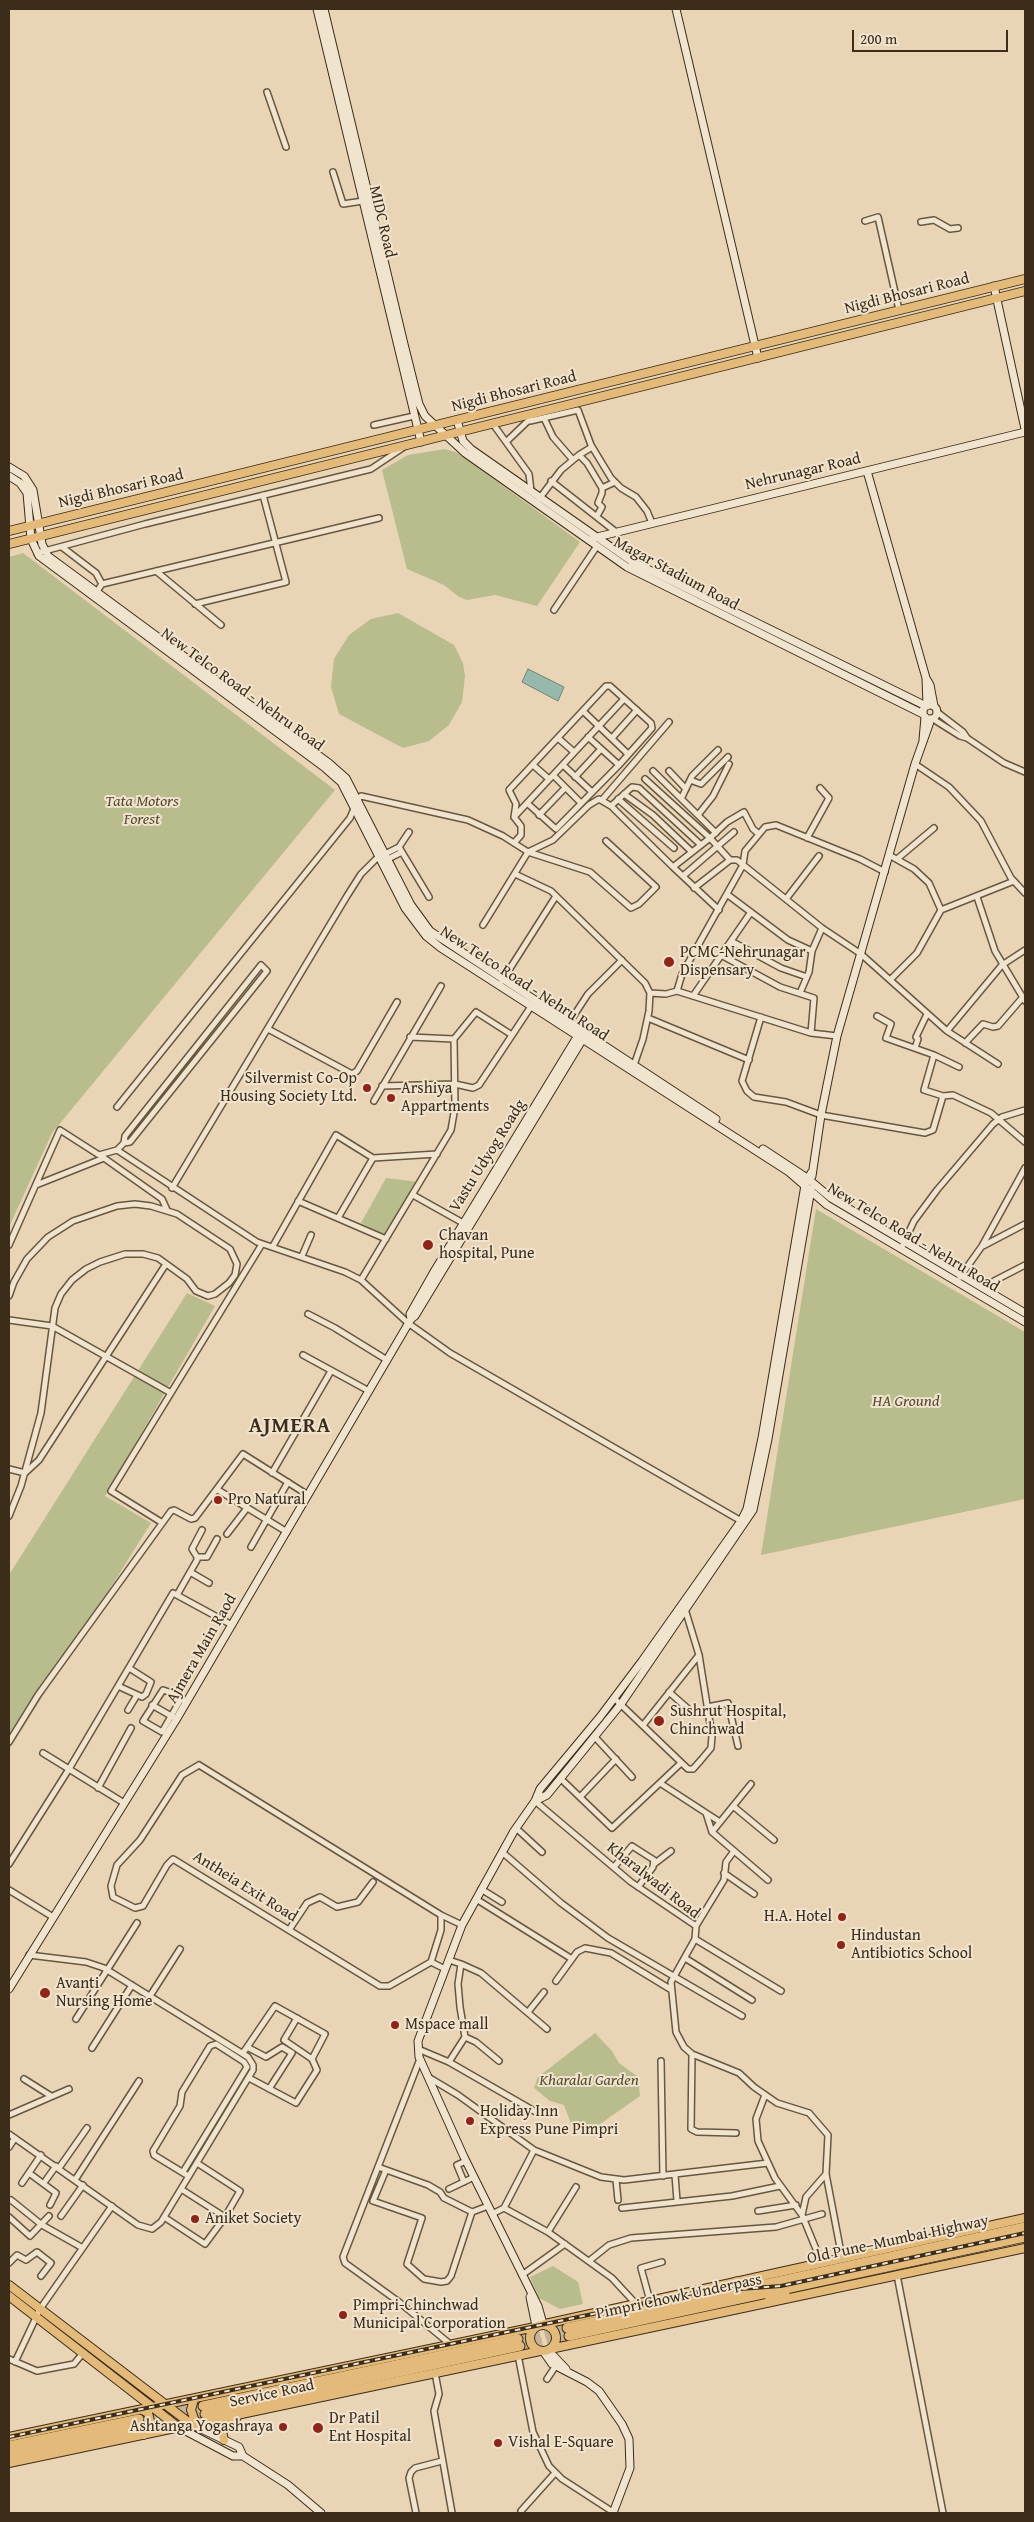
<!DOCTYPE html>
<html>
<head>
<meta charset="utf-8">
<style>
	body { margin:0 }
	#map { position:relative; width:1034px; height:2522px; overflow:hidden; background:#e9d5b5; font-family:"Gentium Book Plus",serif }
	canvas { display:block }
	.frame { position:absolute; inset:0; border:10px solid #3c2d1a; pointer-events:none }
	.scale { position:absolute; left:852px; top:30px; width:156px; height:22px; box-sizing:border-box; border:2px solid #3c2d1a; border-top:0; padding-left:6px; font-size:15px; line-height:18px; white-space:nowrap; color:#3c2d1a; -webkit-text-stroke:4px #f1e4cf; paint-order:stroke }
</style>
</head>
<body>
<div id="map">
<canvas width="1034" height="2522"></canvas>
<div class="frame"></div>
<div class="scale">200 m</div>
</div>
<script>
const c = document.querySelector('canvas').getContext('2d');
c.lineJoin = 'round';
function paint(path, color) { c.fillStyle = color; c.fill(path, 'evenodd'); }
const poly = rows => new Path2D(rows.map(r => 'M' + r).join(''));
function trace(path, color, width, dash) { c.strokeStyle = color; c.lineWidth = width; c.lineCap = dash ? 'butt' : 'round'; c.setLineDash(dash || []); c.stroke(path); }
function drawText(font, color, halo, rows, align = 'center') {
  c.font = font + ' "Gentium Book Plus",serif'; c.lineWidth = 4; c.setLineDash([]); c.textBaseline = 'middle'; c.strokeStyle = halo; c.fillStyle = color; for (const [text, x, y, turn = 0] of rows) {
    c.save(); c.translate(x, y); c.rotate((+turn || 0) * Math.PI / 180); c.textAlign = isNaN(turn) ? turn : align; if (halo) c.strokeText(text, 0, 0); c.fillText(text, 0, 0); c.restore();
  }
}
paint(poly([
	[445,449,458,453,580,542,537,606,495,595,467,600,459,597,444,585,407,569,382,470,408,455],
	[23,553,335,790,52,1133,9,1227,9,557],
	[398,613,454,645,463,663,465,676,462,702,449,725,429,741,403,748,339,714,331,687,334,659,349,635,371,619],
	[386,1178,418,1182,386,1236,361,1223],
	[816,1209,1025,1332,1025,1499,761,1555],
	[187,1293,215,1306,105,1496,151,1523,9,1750,9,1575],
	[595,2033,612,2051,619,2063,638,2077,640,2096,593,2129,577,2127,573,2129,564,2105,550,2101,534,2088,538,2077],
	[553,2266,578,2282,583,2304,560,2309,539,2298,530,2277]
]), '#b9bc8c');
const water = poly([
	[528,669,564,687,558,701,522,682,528,669]
]);
paint(water, '#97b9ac');
trace(water, '#738172', 1);
trace(poly([
	[518,2339,567,2328],
	[520,2346,569,2336],
	[139,2419,203,2406],
	[144,2426,205,2414]
]), '#c6b396', 9, [9, 4.5]);
const street = poly([
	[267,92,286,147],
	[333,172,343,204,363,201],
	[865,221,878,217,899,310],
	[921,222,934,220,950,229,958,228],
	[531,418,506,442,529,474,531,491],
	[544,418,553,437,573,460],
	[530,421,578,410,591,445,611,478,621,488,636,497,647,511,652,523],
	[493,424,506,442],
	[374,425,414,416],
	[579,455,592,447],
	[551,481,616,532],
	[539,499,561,470,579,455,587,463,602,488,615,482],
	[597,516,602,507,598,503,602,493,602,488],
	[62,547,96,573,102,584],
	[37,553,145,524,371,469,404,447],
	[156,571,221,625],
	[95,594,102,584,379,518],
	[195,604,286,582,263,495],
	[554,610,597,546],
	[583,711,628,754],
	[937,712,963,732,967,738],
	[933,719,960,736,967,738,1004,763,1025,772],
	[588,737,619,765],
	[558,738,574,752],
	[612,738,637,710],
	[915,764,949,787,981,821,1011,878,1025,893],
	[533,765,549,779],
	[563,765,592,792],
	[653,771,716,833],
	[669,771,686,789],
	[553,775,581,803],
	[575,777,601,749],
	[645,779,710,838,727,822,744,812,753,829,759,834],
	[690,780,701,784,728,757],
	[624,794,653,815,692,852],
	[682,797,692,776,718,750],
	[618,799,674,848],
	[602,800,669,722],
	[611,806,632,787,639,788,701,845],
	[539,815,565,788],
	[698,815,713,796,729,764],
	[514,817,516,804,509,790,606,686,610,686,651,723,652,728,619,765,556,829,527,803],
	[807,838,829,798,820,788],
	[514,843,521,835,521,826,514,817,624,699],
	[399,847,429,897],
	[385,854,399,847,409,832],
	[889,855,914,869,929,883,941,910],
	[388,859,402,852],
	[897,859,934,828],
	[673,867,719,910],
	[515,874,551,891,645,983,650,993,649,1011,643,1039,633,1068],
	[683,876,734,832],
	[694,888,730,860,737,860,822,928,861,954,947,1031,998,1064],
	[728,895,788,940,812,951,822,928],
	[977,897,995,951,1025,1001],
	[786,899,819,856],
	[941,910,1014,881],
	[483,925,528,852,553,840,589,805,599,799,611,806,673,867,710,838,730,860],
	[731,941,781,968,807,977],
	[721,955,780,987,814,998,811,1033],
	[890,980,917,953,941,910],
	[502,981,556,896],
	[677,991,682,974,743,865,745,851,765,827,776,825,860,859,885,872],
	[650,993,666,994,677,991,811,1033,837,1036],
	[800,993,809,972,812,951],
	[693,996,751,912],
	[877,1016,891,1024,886,1038,934,1055,924,1090,943,1096,953,1095,991,1113,1025,1142],
	[761,1017,742,1081,747,1091,754,1097,786,1102,821,1115,925,1133,933,1130,943,1096],
	[648,1018,749,1060],
	[569,1023,588,994,622,960],
	[268,1029,352,1074,357,1071,397,1002],
	[947,1031,1002,965,1025,950],
	[410,1037,454,1039],
	[965,1043,983,1024,993,1027,998,1026,1023,997],
	[915,1048,918,1039,916,1037,927,1014],
	[934,1055,959,1067],
	[382,1086,455,1084,473,1088,479,1085,532,1005],
	[374,1101,441,986],
	[117,1107,350,818,358,799,361,796,468,820,503,836,528,852,590,872,631,908,639,904,656,887,606,841],
	[117,1150,257,1242,345,1272,361,1280,408,1323,450,1353,743,1522],
	[36,1185,104,1158,162,1199,167,1210],
	[172,1188,347,896,361,874,381,854],
	[413,1195,463,1223],
	[298,1201,386,1239],
	[338,1218,373,1158],
	[9,1245,60,1130,99,1155,117,1150,124,1143,130,1142,267,971,261,965,125,1136,124,1143],
	[273,1246,336,1135,373,1158,437,1154],
	[983,1246,1025,1224],
	[901,1249,914,1221,937,1190,993,1124,1002,1117,1025,1110],
	[302,1256,311,1235],
	[960,1277,982,1246,1025,1168],
	[361,1280,451,1130,455,1107,454,1039,476,1012,512,1035],
	[988,1291,994,1281,1025,1265],
	[9,1296,14,1282,27,1259,48,1237,73,1221,117,1206,135,1204,151,1206,177,1214,230,1249,237,1264,235,1275,229,1283,215,1294,208,1296,196,1291,187,1279,158,1258,143,1254,125,1254,100,1262,86,1269,72,1280,61,1294,55,1308,41,1413,21,1486,9,1516],
	[308,1314,335,1328,387,1360],
	[9,1320,52,1326,171,1393],
	[303,1355,369,1391],
	[9,1469,25,1473,39,1460,166,1264],
	[272,1473,331,1371],
	[218,1490,287,1532],
	[161,1522,111,1491,262,1244],
	[227,1534,247,1508],
	[251,1547,288,1482],
	[197,1557,207,1557,217,1539],
	[190,1572,209,1583],
	[177,1595,197,1560,197,1557,192,1549,202,1530],
	[118,1686,142,1697,146,1694,151,1682,129,1668],
	[669,1692,694,1714],
	[614,1698,688,1769,693,1769,701,1760,711,1748,712,1736,699,1655,685,1609],
	[181,1699,162,1732,143,1721,163,1690,169,1692,181,1699,187,1702],
	[152,1705,173,1717],
	[707,1707,728,1703,738,1746],
	[128,1710,137,1695],
	[644,1724,699,1655],
	[594,1736,632,1777],
	[9,1742,38,1695,171,1511,174,1510,191,1519,195,1518,243,1454,308,1495],
	[43,1753,124,1803],
	[199,1765,441,1915,441,1930,431,1962,389,1986,380,1986,173,1859,167,1865,143,1906,135,1908,113,1897,111,1886,117,1865,140,1840,182,1775,199,1765],
	[560,1778,612,1828,681,1763],
	[660,1783,720,1822],
	[98,1788,131,1728],
	[580,1797,616,1759],
	[535,1801,631,1882,696,1926],
	[733,1806,774,1840],
	[706,1813,712,1832,768,1880],
	[516,1828,542,1852],
	[712,1832,751,1784],
	[734,1851,726,1862,724,1880,696,1926,695,1939,671,1982,676,2032,684,2047,692,2054,739,2073,754,2087,777,2103,809,2113,828,2135,826,2174,842,2258],
	[502,1852,561,1903,608,1938,742,2016],
	[9,1864,69,1769,173,1593,232,1625],
	[654,1864,671,1851],
	[614,1867,632,1846,654,1860,653,1867,638,1887],
	[724,1873,754,1894],
	[481,1889,502,1902],
	[9,1890,53,1917],
	[476,1899,572,1959],
	[441,1915,462,1925],
	[289,1930,307,1903,320,1897,337,1907,358,1902,373,1882],
	[695,1939,781,1991],
	[685,1958,752,2000],
	[449,1960,461,1964,458,1984,460,2007,465,2037],
	[431,1962,445,1969],
	[461,1964,481,1973,547,2029],
	[556,1981,577,1952,585,1948,611,1953,670,1989],
	[150,1996,180,1949],
	[528,2012,544,1992],
	[297,2018,284,2040,312,2059],
	[76,2019,137,1923],
	[247,2047,266,2057,282,2047,292,2053,269,2089],
	[92,2048,132,1985],
	[418,2049,449,2062,536,2112],
	[243,2053,275,2006,325,2034,312,2059,317,2070,296,2103,249,2078],
	[692,2054,691,2129,697,2132,736,2133],
	[420,2059,343,2257,345,2263,399,2302,450,2344],
	[661,2061,663,2176],
	[449,2062,465,2037,476,2042,499,2061],
	[428,2077,458,2095,534,2150,601,2177,624,2180,768,2163],
	[24,2079,51,2096],
	[765,2095,756,2119,758,2141,775,2178,802,2215,816,2249,820,2263],
	[9,2115,69,2089],
	[9,2134,138,2225,152,2229,161,2222,253,2070,253,2065,248,2057,104,1968,86,1962,29,1955],
	[9,2147,15,2138],
	[197,2163,240,2191,225,2217],
	[378,2167,428,2185,440,2192,444,2198,472,2212,451,2276,447,2281,441,2282,424,2279,407,2264,422,2218,373,2201,386,2170],
	[59,2168,87,2128],
	[183,2172,247,2067,244,2062,216,2044,210,2046,182,2092,180,2106,153,2151,154,2155,185,2174,189,2176],
	[29,2173,56,2193,50,2205],
	[675,2175,677,2201],
	[46,2180,56,2166],
	[75,2180,139,2081],
	[616,2180,618,2200],
	[464,2182,457,2165,466,2161],
	[22,2183,41,2155],
	[449,2189,474,2177],
	[11,2200,42,2225,81,2247],
	[504,2208,534,2150],
	[622,2208,732,2196,780,2186],
	[758,2211,796,2205],
	[472,2212,488,2206],
	[492,2214,504,2208,548,2232,612,2278,636,2304],
	[802,2215,806,2197,826,2174],
	[61,2216,83,2185],
	[9,2217,30,2236,49,2216],
	[164,2217,205,2244,225,2217,181,2189],
	[548,2232,576,2187],
	[589,2261,609,2245,631,2238,776,2227,822,2214],
	[9,2263,17,2255,26,2260,37,2252,51,2263,41,2276],
	[522,2275,565,2244],
	[897,2275,943,2513],
	[650,2301,641,2268,662,2262],
	[518,2355,533,2432,549,2466,562,2479,613,2512],
	[9,2359,37,2371,74,2364,83,2353],
	[15,2362,40,2309,112,2206],
	[435,2373,439,2394,434,2411,452,2513],
	[547,2379,555,2367],
	[521,2511,555,2473],
	[416,2513,409,2478,411,2472,415,2468,442,2461]
]);
const secondary = poly([
	[317,9,421,442],
	[324,9,404,344,419,404,425,416,465,453,627,567,923,714],
	[676,9,758,358],
	[994,286,1025,429],
	[457,420,463,441,471,449,631,561,926,706],
	[9,467,24,476,33,490,42,544,48,556,329,763,346,778,411,905,430,931,716,1119],
	[867,471,926,678,930,685,934,706],
	[9,476,20,483,27,493,31,539,39,556,325,768,341,782,405,908,426,936,441,948,789,1172,827,1205,1025,1322],
	[593,538,1025,432],
	[926,678,927,706],
	'923 712a7 7 0 1 1 14 0a7 7 0 1 1-14 0Z',
	[923,740,925,717],
	[763,1149,807,1178,831,1198,1025,1313],
	[812,1176,821,1115,837,1036,915,764,931,719],
	[411,1319,410,1314,435,1270,580,1032],
	[535,1801,547,1795,621,1704,753,1510,768,1439,811,1189],
	[9,1989,176,1720,411,1319,415,1316,584,1037],
	[530,2297,536,2326],
	[543,2324,538,2306,464,2157,419,2057,418,2041,462,1925,514,1831,535,1801,540,1789,600,1717,642,1661,741,1521,747,1509,762,1438,802,1203,805,1185,811,1173],
	[548,2350,566,2369],
	[543,2351,552,2364,587,2382,599,2391,622,2424,629,2439,630,2468,613,2513],
	[191,2424,239,2447,243,2456],
	[178,2427,233,2456,243,2456,288,2485,321,2513]
]);
const primary = poly([
	[9,531,1025,279],
	[9,544,1025,291],
	[9,2285,191,2424],
	[9,2296,178,2427],
	[545,2324,1025,2218],
	'530 2338a13 13 0 1 1 26 0a13 13 0 1 1-26 0Z',
	[550,2349,1025,2248],
	[194,2399,191,2410,196,2424],
	[142,2410,148,2413,151,2425,144,2435],
	[9,2437,535,2327],
	[224,2440,222,2431,237,2417],
	[9,2463,540,2351]
]);
const highway = poly([
	[736,2282,762,2282],
	[768,2302,785,2293],
	[567,2328,1025,2227],
	[569,2336,1025,2237],
	[203,2406,518,2339],
	[205,2414,520,2346],
	[9,2446,139,2419],
	[9,2455,141,2427]
]);
trace(street, '#675741', 8);
trace(secondary, '#3c2d1a', 9);
trace(primary, '#3c2d1a', 10);
trace(highway, '#3c2d1a', 11);
trace(street, '#f1e4cf', 5);
trace(secondary, '#f1e4cf', 7);
trace(primary, '#e4ba7a', 8);
trace(highway, '#e4ba7a', 9);
const rail = poly([
	[9,2437,678,2296,698,2292,781,2286,1025,2233]
]);
trace(rail, '#3c2d1a', 4);
trace(rail, '#f1e4cf', 2, [5.5]);
for (const [x, y, r, color] of [
	[669,962,6,"#8f2418"],
	[367,1088,5,"#8f2418"],
	[391,1098,5,"#8f2418"],
	[428,1245,6,"#8f2418"],
	[218,1500,5,"#8f2418"],
	[659,1721,6,"#8f2418"],
	[842,1917,5,"#8f2418"],
	[841,1945,5,"#8f2418"],
	[45,1993,6,"#8f2418"],
	[395,2025,5,"#8f2418"],
	[470,2121,5,"#8f2418"],
	[195,2219,5,"#8f2418"],
	[343,2315,5,"#8f2418"],
	[283,2427,5,"#8f2418"],
	[318,2428,6,"#8f2418"],
	[498,2443,5,"#8f2418"]
]) { const dot = new Path2D(); dot.arc(x, y, r, 0, 2 * Math.PI); c.fillStyle = color; c.fill(dot); trace(dot, '#f1e4cf', 2); }
drawText('16px', '#3c2d1a', '#f1e4cf', [
	["MIDC Road",382,222,77],
	["Nigdi Bhosari Road",907,294,-14],
	["Nigdi Bhosari Road",514,392,-14],
	["Nehrunagar Road",803,472,-13],
	["Nigdi Bhosari Road",121,489,-13],
	["Magar Stadium Road",676,574,28],
	["New Telco Road - Nehru Road",242,690,36],
	["New Telco Road - Nehru Road",524,984,33],
	["Vastu Udyog Roadg",488,1156,-58],
	["New Telco Road - Nehru Road",913,1238,31],
	["Ajmera Main Raod",202,1649,-60],
	["Kharalwadi Road",653,1881,38],
	["Antheia Exit Road",245,1887,32],
	["Old Pune–Mumbai Highway",898,2240,-12],
	["Pimpri Chowk Underpass",679,2297,-12],
	["Service Road",272,2394,-12]
]);
drawText('italic 16px', '#554a31', '#f1e4cf', [
	["Tata Motors",142,802],
	["Forest",142,820],
	["HA Ground",906,1402],
	["Kharalai Garden",589,2081]
]);
drawText('16px', '#3c2d1a', '#f1e4cf', [
	["PCMC-Nehrunagar",680,953],
	["Dispensary",680,971],
	["Silvermist Co-Op",357,1079,"right"],
	["Housing Society Ltd.",357,1097,"right"],
	["Arshiya",401,1089],
	["Appartments",401,1107],
	["Chavan",439,1236],
	["hospital, Pune",439,1254],
	["Pro Natural",228,1500],
	["Sushrut Hospital,",670,1712],
	["Chinchwad",670,1730],
	["H.A. Hotel",832,1917,"right"],
	["Hindustan",851,1936],
	["Antibiotics School",851,1954],
	["Avanti",56,1984],
	["Nursing Home",56,2002],
	["Mspace mall",405,2025],
	["Holiday Inn",480,2112],
	["Express Pune Pimpri",480,2130],
	["Aniket Society",205,2219],
	["Pimpri-Chinchwad",353,2306],
	["Municipal Corporation",353,2324],
	["Dr Patil",329,2419],
	["Ent Hospital",329,2437],
	["Ashtanga Yogashraya",273,2427,"right"],
	["Vishal E-Square",508,2443]
], 'left');
c.letterSpacing = '1px';
drawText('bold 21px', '#3c2d1a', '#f1e4cf', [
	["AJMERA",290,1427]
]);
c.letterSpacing = '0px';
</script>
</body>
</html>
